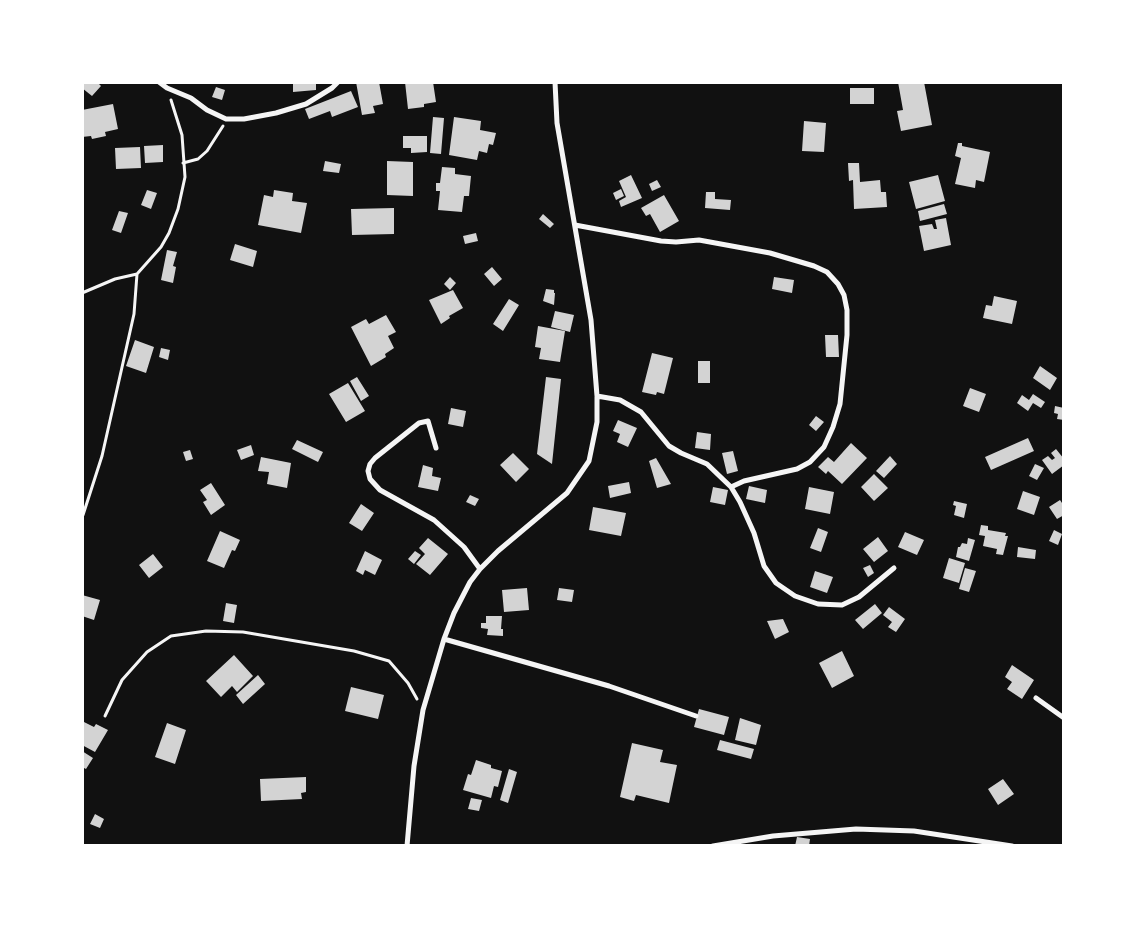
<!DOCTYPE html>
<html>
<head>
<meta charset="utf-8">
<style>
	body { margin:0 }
	#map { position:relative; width:1146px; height:928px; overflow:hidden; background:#111; font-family:"Public Sans",sans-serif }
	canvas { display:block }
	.frame { position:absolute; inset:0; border:84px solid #fff; pointer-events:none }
</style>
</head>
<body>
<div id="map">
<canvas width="1146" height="928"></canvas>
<div class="frame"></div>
</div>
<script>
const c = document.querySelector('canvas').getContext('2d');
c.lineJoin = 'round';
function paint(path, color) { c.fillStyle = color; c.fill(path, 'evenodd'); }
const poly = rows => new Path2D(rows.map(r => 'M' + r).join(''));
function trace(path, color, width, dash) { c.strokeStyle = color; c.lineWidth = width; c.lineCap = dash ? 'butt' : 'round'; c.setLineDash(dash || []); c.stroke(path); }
paint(poly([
	[82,82,97,82,101,86,92,96,82,88],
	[293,82,316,82,316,90,293,92],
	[356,82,379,82,383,104,373,106,375,113,362,115],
	[405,82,433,82,436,102,424,104,424,107,408,109],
	[898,82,924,82,932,125,901,131,897,111,903,110],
	[216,87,225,90,222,100,212,97],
	[850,88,874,88,874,104,850,104],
	[351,91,358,107,332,117,330,111,309,119,305,109],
	[113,104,118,129,105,132,106,136,92,139,91,136,82,137,82,110],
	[433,117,444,118,441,154,430,153],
	[454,117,481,121,480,130,496,133,493,145,489,144,487,153,479,151,477,160,449,155],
	[804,121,826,123,824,152,802,151],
	[403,136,427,136,427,152,411,153,411,148,403,148],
	[958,143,962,143,962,146,990,152,984,182,976,180,975,188,955,184,961,158,955,156],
	[163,145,163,162,145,163,144,146],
	[140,147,141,168,116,169,115,148],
	[325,161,341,164,339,173,323,171],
	[387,161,413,162,413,196,387,195],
	[848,163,859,163,860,182,880,180,881,192,886,192,887,207,854,209,853,180,849,181],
	[442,167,455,168,455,174,471,176,469,196,464,196,462,212,438,210,440,191,436,191,436,183,440,183],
	[631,175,642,198,621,207,619,201,626,197,619,181],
	[938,175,945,201,916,209,909,182],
	[657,180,661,187,652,191,649,184],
	[621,189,624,196,616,200,613,193],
	[147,190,157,193,151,209,141,205],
	[274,190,293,193,292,201,307,203,301,233,258,225,264,195,273,197],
	[706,192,715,192,715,199,731,200,730,210,705,208],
	[664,195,679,221,660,232,650,214,646,216,641,208],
	[944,204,947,214,920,221,918,211],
	[394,208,394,234,352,235,351,209],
	[119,211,128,213,121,233,112,230],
	[543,214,554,224,550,228,539,219],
	[946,218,951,245,924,251,919,226,932,224,934,229,937,229,935,220],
	[476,233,478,241,465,244,463,236],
	[235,244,257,251,253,267,230,260],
	[167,250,177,252,173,266,176,267,173,283,161,280],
	[492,267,502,279,494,286,484,274],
	[450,277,456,283,450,290,444,284],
	[774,277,794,280,792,293,772,289],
	[546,289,554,290,554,293,555,293,554,305,543,301],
	[453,290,463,308,449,316,450,318,441,324,429,300],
	[994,296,1017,301,1012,324,983,318,986,305,992,306],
	[509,299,519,305,503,331,493,324],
	[555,311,574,315,570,332,551,327],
	[386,315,396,332,388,336,394,348,385,354,386,357,371,366,351,327,366,319,369,324],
	[538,326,565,331,560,362,539,359,541,348,535,347],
	[825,335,838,335,839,357,826,357],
	[135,340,154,347,146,373,126,366],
	[161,348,170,350,168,360,159,357],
	[652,353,673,358,664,394,657,392,656,395,642,392],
	[698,361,710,361,710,383,698,383],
	[1040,366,1057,378,1050,390,1033,378],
	[357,377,369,396,361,401,350,381],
	[546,377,561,379,552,464,537,454],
	[348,383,365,411,346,422,329,394],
	[970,388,986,394,979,412,963,406],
	[1033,394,1045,402,1041,408,1033,403,1028,411,1017,403,1022,395,1029,400],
	[1055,406,1064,408,1064,420,1057,419,1058,414,1054,413],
	[451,408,466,411,463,427,448,424],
	[816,416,824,422,816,431,809,425],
	[618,420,637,428,628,447,617,442,620,434,613,431],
	[697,432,711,434,710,450,695,448],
	[1028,438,1034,451,991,470,985,457],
	[297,440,323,452,318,462,292,449],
	[851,443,867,458,842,484,828,471,826,474,818,467,828,457,834,462],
	[251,445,254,455,241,460,237,450],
	[1056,449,1064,459,1064,465,1052,474,1042,460,1048,456,1052,460,1055,458,1051,453],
	[190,450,193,459,186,461,183,452],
	[733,451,738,471,727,474,722,453],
	[513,453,529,469,516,482,500,465],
	[890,456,897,464,884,478,876,471],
	[261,457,291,463,287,488,267,484,269,472,258,471],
	[656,458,671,484,657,488,649,461],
	[1035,464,1044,468,1037,480,1029,476],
	[423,465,433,468,432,476,441,478,438,491,418,487],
	[874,474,888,488,874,501,861,487],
	[629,482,631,493,610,498,608,486],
	[211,483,225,505,211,515,203,502,207,500,200,490],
	[749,486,767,490,765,503,746,499],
	[713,487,728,490,725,505,710,502],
	[809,487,834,492,830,514,805,509],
	[1023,491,1040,497,1034,515,1017,509],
	[470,495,479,499,475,506,466,502],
	[1060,500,1064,506,1064,515,1057,519,1049,507],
	[954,501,967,504,964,518,954,515,956,506,953,505],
	[361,504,374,513,362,531,349,523],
	[593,507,626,513,621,536,589,530],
	[981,525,988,526,988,530,1006,533,1005,536,1008,536,1003,555,996,554,997,549,983,546,985,536,979,535],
	[818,528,828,532,821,552,810,548],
	[1054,530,1062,534,1058,545,1049,541],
	[220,531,240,540,235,551,232,550,224,568,207,561],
	[905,532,924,540,917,555,898,547],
	[878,537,888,551,874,562,863,549],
	[428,538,448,554,430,575,416,564,425,554,419,548],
	[968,538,975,540,969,561,956,557,958,547,960,547,962,543,967,544],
	[1018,547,1036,550,1035,559,1017,557],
	[365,551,382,560,375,575,365,570,363,575,356,571],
	[415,551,421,555,414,564,408,559],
	[153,554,163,567,149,578,139,565],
	[949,558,965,563,959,583,943,578],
	[870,565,874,573,868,577,863,568],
	[965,568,976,571,969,592,959,589],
	[815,571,833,577,827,593,810,587],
	[527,588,529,610,504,612,502,590],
	[559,588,574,590,572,602,557,600],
	[82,595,100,600,94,620,82,616],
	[226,603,237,605,234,623,223,621],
	[875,604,882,613,863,629,855,620],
	[889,607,905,619,896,632,888,627,892,622,883,615],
	[486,616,502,616,501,629,503,629,503,636,487,635,488,629,481,628,481,623,486,623],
	[783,619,789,632,775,639,767,621],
	[842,651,854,676,832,688,819,663],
	[234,655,253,676,237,692,232,686,221,697,206,681],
	[1012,665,1034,680,1022,699,1007,689,1012,682,1005,677],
	[258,675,265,684,243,704,236,695],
	[351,687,384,695,378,719,345,711],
	[699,709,729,717,724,735,694,727],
	[740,718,761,725,756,745,735,740],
	[82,721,94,727,96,724,108,730,95,752,82,745],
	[167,723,186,730,175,764,155,757],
	[720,740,754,749,751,759,717,750],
	[632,743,663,750,660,762,677,765,669,803,636,795,634,801,620,797],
	[82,751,93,758,86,769,82,767],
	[476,760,491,765,491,768,502,771,498,787,494,786,491,798,463,790,468,774,471,775],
	[509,769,517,772,508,803,500,800],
	[306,777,306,792,301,793,302,799,261,801,260,779],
	[1003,779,1014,794,998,805,988,789],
	[471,798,482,800,479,811,468,809],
	[95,814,104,819,100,828,90,824],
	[797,837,810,839,809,846,795,846]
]), '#d3d3d3');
trace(poly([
	[183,163,198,159,207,151,223,126],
	[82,293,115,279,137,274,161,247,169,233,178,209,185,177,182,135,171,100],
	[83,515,102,456,134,314,137,274],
	[105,716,122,680,147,652,171,636,206,631,243,632,354,651,389,661,408,683,417,699]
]), '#f5f5f5', 3);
trace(poly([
	[159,82,167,88,191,98,207,110,226,119,244,119,276,113,306,104,332,88,338,82],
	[575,225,661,241,676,242,699,240,770,253,814,266,827,272,838,284,844,295,847,310,847,335,840,404,833,427,824,447,810,462,797,469,744,481,731,487],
	[597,396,620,400,641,412,669,446,681,453,707,464,731,487,740,502,754,533,764,566,776,583,795,596,818,604,842,605,859,597,894,568],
	[436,448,428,421,419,423,375,458,370,464,368,471,370,479,380,490,434,520,464,547,480,569],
	[444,639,609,686,696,716],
	[1036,698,1064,718],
	[407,846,414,766,423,710,444,639,454,613,470,582,480,569,498,551,567,493,589,461,597,422,597,396,591,320,557,123,555,82],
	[713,846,773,836,856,829,914,831,1012,846]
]), '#f5f5f5', 5);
</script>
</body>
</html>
